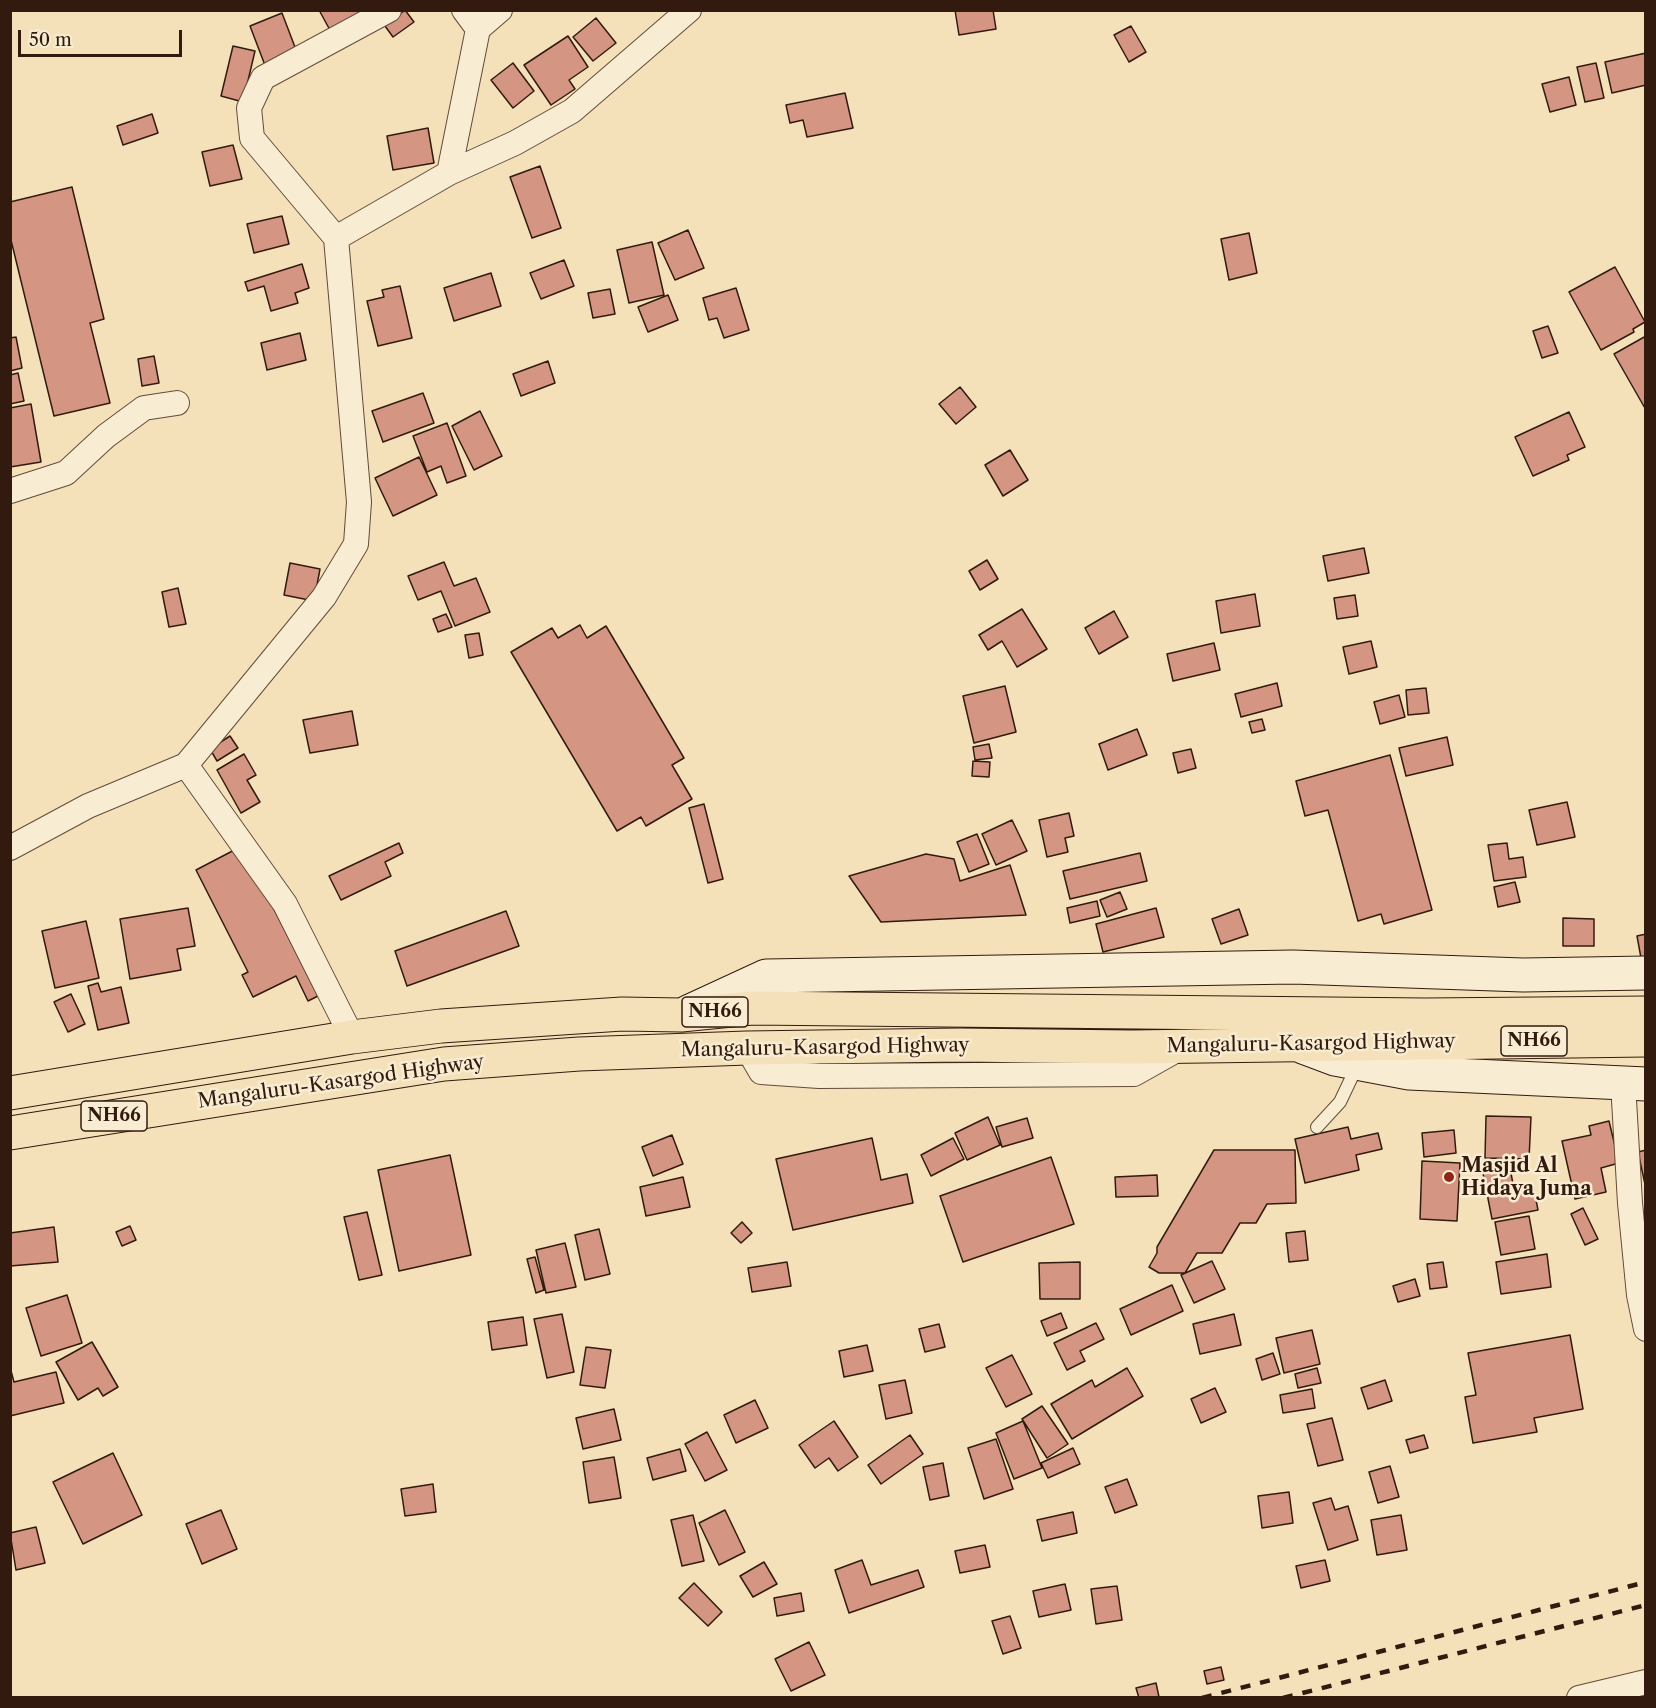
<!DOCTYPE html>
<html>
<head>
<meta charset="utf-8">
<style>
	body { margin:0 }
	#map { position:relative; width:1656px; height:1708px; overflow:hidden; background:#f4e1ba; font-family:"Libre Caslon Text",serif }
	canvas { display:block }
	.frame { position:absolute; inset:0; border:12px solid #321b0e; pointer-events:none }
	.scale { position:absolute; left:18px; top:30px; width:164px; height:27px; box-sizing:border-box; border:3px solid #321b0e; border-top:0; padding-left:8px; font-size:18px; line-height:21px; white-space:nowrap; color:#321b0e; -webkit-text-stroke:4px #f8ecd2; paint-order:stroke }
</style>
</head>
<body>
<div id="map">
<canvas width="1656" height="1708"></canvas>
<div class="frame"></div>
<div class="scale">50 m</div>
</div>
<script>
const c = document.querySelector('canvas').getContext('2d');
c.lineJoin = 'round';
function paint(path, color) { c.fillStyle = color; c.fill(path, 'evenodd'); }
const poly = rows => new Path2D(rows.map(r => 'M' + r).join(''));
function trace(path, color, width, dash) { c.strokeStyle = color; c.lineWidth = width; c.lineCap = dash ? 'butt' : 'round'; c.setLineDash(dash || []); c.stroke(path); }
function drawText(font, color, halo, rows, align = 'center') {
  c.font = font + ' "Libre Caslon Text",serif'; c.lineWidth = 5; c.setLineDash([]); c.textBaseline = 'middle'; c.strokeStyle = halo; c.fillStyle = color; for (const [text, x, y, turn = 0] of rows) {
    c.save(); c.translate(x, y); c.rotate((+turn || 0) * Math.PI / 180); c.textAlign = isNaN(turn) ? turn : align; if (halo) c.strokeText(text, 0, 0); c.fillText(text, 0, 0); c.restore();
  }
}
const building = poly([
	[319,10,358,10,361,15,331,32,319,10],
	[405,10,414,22,393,37,385,26,405,10],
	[955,10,993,10,996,29,959,35,955,10],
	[282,13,298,55,266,68,250,26,282,13],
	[596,18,616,43,593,61,573,37,596,18],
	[1131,26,1146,52,1129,62,1114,35,1131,26],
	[568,36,588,67,569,80,575,89,551,105,524,65,568,36],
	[233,46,255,51,243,102,221,96,233,46],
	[1646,53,1646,85,1612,93,1605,62,1646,53],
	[513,63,534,91,513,108,491,80,513,63],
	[1596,63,1604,98,1585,102,1577,67,1596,63],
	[1569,77,1576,105,1550,112,1542,84,1569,77],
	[845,93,853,128,807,137,803,120,790,123,786,105,845,93],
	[152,114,158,133,123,145,117,126,152,114],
	[428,128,434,163,393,170,387,136,428,128],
	[233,145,242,179,210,186,202,152,233,145],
	[540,166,561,228,532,238,510,177,540,166],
	[72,187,104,319,90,323,110,403,54,416,10,236,10,202,72,187],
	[282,216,289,244,254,253,247,224,282,216],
	[688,230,704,268,675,280,658,243,688,230],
	[1249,233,1257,273,1229,280,1221,239,1249,233],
	[652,242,664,295,629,303,617,250,652,242],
	[564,260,574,286,541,299,530,273,564,260],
	[302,264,309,288,295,293,298,303,271,311,264,286,248,291,245,282,302,264],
	[1615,267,1645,322,1633,329,1634,332,1601,350,1569,292,1615,267],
	[491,273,501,306,454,321,444,288,491,273],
	[400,286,412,338,378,346,367,301,384,297,382,290,400,286],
	[736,288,749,330,724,338,717,318,709,320,703,298,736,288],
	[610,289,615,314,593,318,588,293,610,289],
	[668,295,678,320,648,332,638,307,668,295],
	[1548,326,1558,353,1542,358,1533,331,1548,326],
	[300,333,306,360,267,370,261,343,300,333],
	[1646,336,1646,410,1614,354,1646,336],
	[16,337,22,368,10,371,10,338,16,337],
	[154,356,159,383,142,386,138,359,154,356],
	[548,361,555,383,521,396,513,374,548,361],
	[18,373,24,401,10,404,10,375,18,373],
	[960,387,976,407,956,424,939,404,960,387],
	[423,393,434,423,383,442,372,411,423,393],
	[31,404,41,462,10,467,10,408,31,404],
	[480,411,502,456,474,470,452,426,480,411],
	[1569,412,1585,447,1567,455,1569,460,1533,476,1515,437,1569,412],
	[447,423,466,476,447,483,441,466,427,472,413,436,447,423],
	[1010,450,1028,480,1003,496,985,465,1010,450],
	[419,457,437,495,393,516,375,478,419,457],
	[1364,548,1369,573,1328,581,1323,556,1364,548],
	[987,560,998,579,980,590,969,571,987,560],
	[444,562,454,586,476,578,490,612,455,626,441,591,418,600,408,576,444,562],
	[290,563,320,569,314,601,284,595,290,563],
	[178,588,186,624,169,627,162,592,178,588],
	[1255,594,1260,626,1221,633,1216,601,1255,594],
	[1355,595,1358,616,1337,619,1334,598,1355,595],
	[1022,609,1047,649,1017,667,1002,641,988,650,979,635,1022,609],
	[1114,611,1128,637,1099,654,1085,628,1114,611],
	[446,614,452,627,438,632,433,619,446,614],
	[580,625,587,638,606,626,684,758,672,765,692,799,646,826,641,817,617,831,511,652,552,628,558,638,580,625],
	[479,633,483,655,469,658,465,635,479,633],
	[1371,641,1377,667,1349,674,1343,647,1371,641],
	[1214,643,1220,670,1173,681,1167,654,1214,643],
	[1277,683,1282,706,1241,717,1235,694,1277,683],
	[1005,686,1016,732,974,743,963,696,1005,686],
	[1426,688,1429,713,1408,715,1406,690,1426,688],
	[1399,695,1405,717,1380,724,1374,702,1399,695],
	[352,711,358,745,310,753,303,720,352,711],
	[1262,719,1265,730,1252,733,1249,722,1262,719],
	[1137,729,1147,755,1108,770,1099,744,1137,729],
	[230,736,238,748,217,761,210,749,230,736],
	[1447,737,1453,765,1406,776,1399,748,1447,737],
	[989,744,992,758,975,760,973,747,989,744],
	[1191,749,1196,768,1178,773,1173,753,1191,749],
	[244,754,256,775,247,780,260,802,241,813,217,770,244,754],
	[1390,755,1432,910,1384,924,1381,914,1358,921,1328,810,1305,816,1296,781,1390,755],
	[973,761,990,762,989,777,972,776,973,761],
	[1567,802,1575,837,1537,845,1529,810,1567,802],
	[704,804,723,879,708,883,689,808,704,804],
	[1069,813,1074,836,1065,838,1068,852,1047,857,1039,820,1069,813],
	[1012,820,1027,851,996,865,982,834,1012,820],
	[977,834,989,864,969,872,957,842,977,834],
	[399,843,403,853,385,862,391,876,341,900,329,876,399,843],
	[1507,843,1509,859,1523,857,1526,877,1494,881,1488,845,1507,843],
	[242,846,318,996,308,1001,296,976,253,997,242,975,248,972,196,870,242,846],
	[1140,853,1147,881,1070,899,1063,871,1140,853],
	[926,854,954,859,960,881,1010,865,1026,915,881,922,849,876,926,854],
	[1515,882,1520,902,1498,907,1494,887,1515,882],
	[1120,892,1127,909,1107,917,1100,900,1120,892],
	[1097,901,1100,916,1070,923,1067,908,1097,901],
	[188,908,195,946,177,949,181,970,130,979,120,919,188,908],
	[1156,908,1164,937,1103,952,1096,924,1156,908],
	[1239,909,1248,935,1221,944,1212,919,1239,909],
	[506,911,519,946,407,986,395,951,506,911],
	[1563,918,1594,919,1594,946,1563,946,1563,918],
	[86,921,99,978,55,988,42,931,86,921],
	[1646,934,1646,957,1641,958,1637,936,1646,934],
	[98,983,101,992,121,987,129,1023,98,1030,88,986,98,983],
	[71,994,85,1024,68,1032,54,1002,71,994],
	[1486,1116,1531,1117,1529,1159,1485,1158,1486,1116],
	[988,1117,1000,1145,967,1160,955,1133,988,1117],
	[1027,1118,1033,1138,1002,1147,996,1127,1027,1118],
	[1609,1121,1619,1163,1601,1168,1606,1192,1575,1199,1562,1141,1591,1135,1589,1126,1609,1121],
	[1348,1127,1351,1139,1378,1133,1382,1149,1356,1155,1359,1170,1305,1183,1295,1139,1348,1127],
	[1454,1130,1456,1153,1424,1157,1422,1133,1454,1130],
	[672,1135,683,1164,653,1176,642,1147,672,1135],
	[872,1138,881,1180,907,1174,913,1203,793,1230,776,1159,872,1138],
	[953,1138,964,1159,931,1176,921,1155,953,1138],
	[1214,1150,1295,1150,1296,1203,1267,1204,1256,1223,1240,1223,1222,1253,1197,1253,1185,1273,1159,1273,1149,1267,1157,1253,1157,1247,1214,1150],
	[1646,1150,1646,1189,1638,1152,1646,1150],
	[450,1155,471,1255,399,1271,378,1170,450,1155],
	[1051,1157,1074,1224,963,1262,940,1196,1051,1157],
	[1422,1161,1460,1163,1457,1221,1420,1219,1422,1161],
	[1509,1163,1514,1189,1533,1185,1538,1210,1492,1219,1482,1168,1509,1163],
	[1157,1175,1158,1196,1116,1197,1115,1177,1157,1175],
	[683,1177,690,1207,646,1216,640,1187,683,1177],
	[1583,1208,1598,1239,1585,1245,1571,1214,1583,1208],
	[367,1212,382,1275,359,1280,344,1217,367,1212],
	[1529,1216,1535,1249,1501,1255,1495,1222,1529,1216],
	[742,1222,752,1233,741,1243,731,1233,742,1222],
	[130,1226,136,1240,122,1246,116,1232,130,1226],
	[54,1227,58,1262,10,1266,10,1233,54,1227],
	[599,1229,610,1274,585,1280,575,1235,599,1229],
	[1305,1231,1308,1260,1289,1262,1286,1233,1305,1231],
	[565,1243,576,1287,546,1293,536,1250,565,1243],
	[1547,1254,1551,1287,1501,1294,1496,1262,1547,1254],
	[535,1257,544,1290,536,1293,527,1259,535,1257],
	[1212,1261,1225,1289,1194,1303,1181,1275,1212,1261],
	[787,1262,791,1286,752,1292,748,1268,787,1262],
	[1080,1262,1080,1299,1040,1299,1039,1263,1080,1262],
	[1443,1262,1447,1287,1430,1289,1427,1264,1443,1262],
	[1415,1279,1420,1296,1398,1302,1393,1286,1415,1279],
	[1172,1285,1183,1311,1131,1335,1120,1309,1172,1285],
	[67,1295,82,1343,41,1356,26,1308,67,1295],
	[1061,1313,1067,1328,1047,1336,1041,1321,1061,1313],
	[562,1314,574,1372,547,1378,534,1319,562,1314],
	[1234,1314,1241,1345,1200,1354,1193,1324,1234,1314],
	[523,1317,527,1345,492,1350,488,1322,523,1317],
	[1096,1323,1104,1339,1080,1351,1085,1361,1067,1370,1054,1343,1096,1323],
	[939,1324,945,1347,925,1352,919,1329,939,1324],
	[1312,1330,1320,1364,1284,1373,1276,1338,1312,1330],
	[1570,1335,1583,1409,1534,1418,1537,1432,1473,1443,1465,1397,1476,1395,1468,1353,1570,1335],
	[92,1342,118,1387,103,1396,98,1388,78,1400,56,1362,92,1342],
	[867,1345,873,1371,844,1377,839,1351,867,1345],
	[586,1347,611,1350,605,1388,580,1385,586,1347],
	[1273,1353,1280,1374,1262,1380,1256,1359,1273,1353],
	[1012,1355,1032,1394,1006,1407,986,1368,1012,1355],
	[10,1367,14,1382,56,1372,64,1403,10,1416,10,1367],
	[1127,1368,1143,1396,1072,1439,1051,1404,1092,1380,1095,1387,1127,1368],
	[1317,1368,1321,1383,1298,1388,1295,1374,1317,1368],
	[905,1380,912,1413,886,1419,879,1385,905,1380],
	[1385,1380,1392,1401,1368,1409,1361,1388,1385,1380],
	[1215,1388,1226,1412,1201,1423,1191,1399,1215,1388],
	[1312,1389,1315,1408,1283,1413,1280,1395,1312,1389],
	[755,1400,768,1428,736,1443,724,1415,755,1400],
	[1042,1406,1068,1444,1047,1458,1022,1419,1042,1406],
	[614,1409,621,1440,583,1449,576,1418,614,1409],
	[1332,1418,1343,1460,1318,1466,1307,1424,1332,1418],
	[834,1421,858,1457,838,1471,829,1458,815,1468,799,1445,834,1421],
	[1023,1421,1042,1468,1014,1479,996,1433,1023,1421],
	[707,1432,727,1470,705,1481,685,1444,707,1432],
	[910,1435,923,1454,881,1484,868,1465,910,1435],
	[1424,1435,1428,1448,1410,1453,1406,1440,1424,1435],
	[996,1439,1013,1489,984,1499,968,1448,996,1439],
	[1073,1448,1080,1464,1048,1478,1041,1463,1073,1448],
	[680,1449,686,1471,653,1480,647,1458,680,1449],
	[113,1453,142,1515,83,1544,53,1482,113,1453],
	[614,1457,621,1498,589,1503,583,1462,614,1457],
	[943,1463,949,1496,930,1500,923,1467,943,1463],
	[1390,1466,1399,1497,1378,1503,1369,1472,1390,1466],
	[1127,1479,1137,1505,1115,1513,1105,1487,1127,1479],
	[433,1484,436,1512,405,1516,401,1489,433,1484],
	[1289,1492,1293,1523,1262,1528,1258,1496,1289,1492],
	[1331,1498,1335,1510,1348,1506,1358,1540,1328,1550,1313,1503,1331,1498],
	[221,1510,237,1549,202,1564,186,1524,221,1510],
	[725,1510,745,1552,719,1565,699,1523,725,1510],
	[1073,1512,1077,1533,1042,1541,1037,1520,1073,1512],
	[693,1515,704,1561,682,1566,671,1520,693,1515],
	[1401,1515,1407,1550,1377,1555,1371,1520,1401,1515],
	[36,1527,45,1563,16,1570,10,1533,36,1527],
	[985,1545,990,1567,960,1573,955,1551,985,1545],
	[862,1560,871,1585,918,1570,924,1587,849,1613,835,1570,862,1560],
	[1325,1560,1330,1581,1301,1588,1296,1566,1325,1560],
	[764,1562,777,1584,753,1597,740,1576,764,1562],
	[694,1583,722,1612,708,1626,679,1598,694,1583],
	[1065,1584,1071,1610,1039,1617,1033,1591,1065,1584],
	[1117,1586,1122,1620,1096,1624,1091,1589,1117,1586],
	[801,1593,804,1611,777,1616,774,1598,801,1593],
	[1010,1616,1021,1648,1003,1654,992,1621,1010,1616],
	[809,1642,825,1675,791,1691,775,1659,809,1642],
	[1221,1667,1224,1680,1207,1684,1204,1671,1221,1667],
	[1156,1683,1159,1697,1139,1698,1136,1688,1156,1683]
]);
paint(building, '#d49582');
trace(building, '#321b0e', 1.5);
const lane = poly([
	[1317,1127,1340,1102,1358,1064]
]);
const street = poly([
	[464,10,478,29],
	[449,173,478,29,500,10],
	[336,238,449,173,515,143,572,111,689,10],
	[10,491,66,473,106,436,144,408,177,403],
	[186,765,285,904,352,1037],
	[10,848,88,806,186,765,324,597,356,544,359,502,336,238,252,138,249,108,263,78,389,10],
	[747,1048,761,1072,819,1076,1134,1074,1182,1047],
	[1623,1083,1630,1203,1639,1295,1646,1329],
	[1579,1698,1646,1682]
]);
const secondary = poly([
	[688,1012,766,976,1293,967,1523,975,1646,973],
	[1303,1047,1335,1059,1409,1073,1646,1084]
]);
const highway = poly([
	[10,1093,352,1037,441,1026,622,1014,681,1015,752,1008,1425,1015,1646,1013],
	[10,1133,444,1064,579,1054,747,1048,960,1045,1131,1047,1646,1040]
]);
trace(lane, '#624c39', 14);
trace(street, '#624c39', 26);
trace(secondary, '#321b0e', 35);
trace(highway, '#321b0e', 35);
trace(lane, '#f8ecd2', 12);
trace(street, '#f8ecd2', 24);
trace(secondary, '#f8ecd2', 33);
trace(highway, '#f4e1ba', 33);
trace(poly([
	[1202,1698,1646,1582],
	[1283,1698,1646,1605]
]), '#321b0e', 4.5, [10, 10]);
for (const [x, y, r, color] of [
	[1449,1177,6,"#8f2418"]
]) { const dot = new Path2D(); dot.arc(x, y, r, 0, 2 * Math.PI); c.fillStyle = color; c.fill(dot); trace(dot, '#f8ecd2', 2); }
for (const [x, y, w] of [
	[715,1012,66],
	[1534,1041,66],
	[114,1116,66]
]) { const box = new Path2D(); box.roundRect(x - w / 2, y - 15, w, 30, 4.5); c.fillStyle = '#f8ecd2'; c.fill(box); trace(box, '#321b0e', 1.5); }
drawText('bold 18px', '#321b0e', null, [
	["NH66",715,1012],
	["NH66",1534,1041],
	["NH66",114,1116]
]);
drawText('20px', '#321b0e', '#f8ecd2', [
	["Mangaluru-Kasargod Highway",1311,1044,-1],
	["Mangaluru-Kasargod Highway",825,1048,-1],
	["Mangaluru-Kasargod Highway",341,1082,-8]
]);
drawText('bold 20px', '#321b0e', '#f8ecd2', [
	["Masjid Al",1461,1166],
	["Hidaya Juma",1461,1189]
], 'left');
</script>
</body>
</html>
